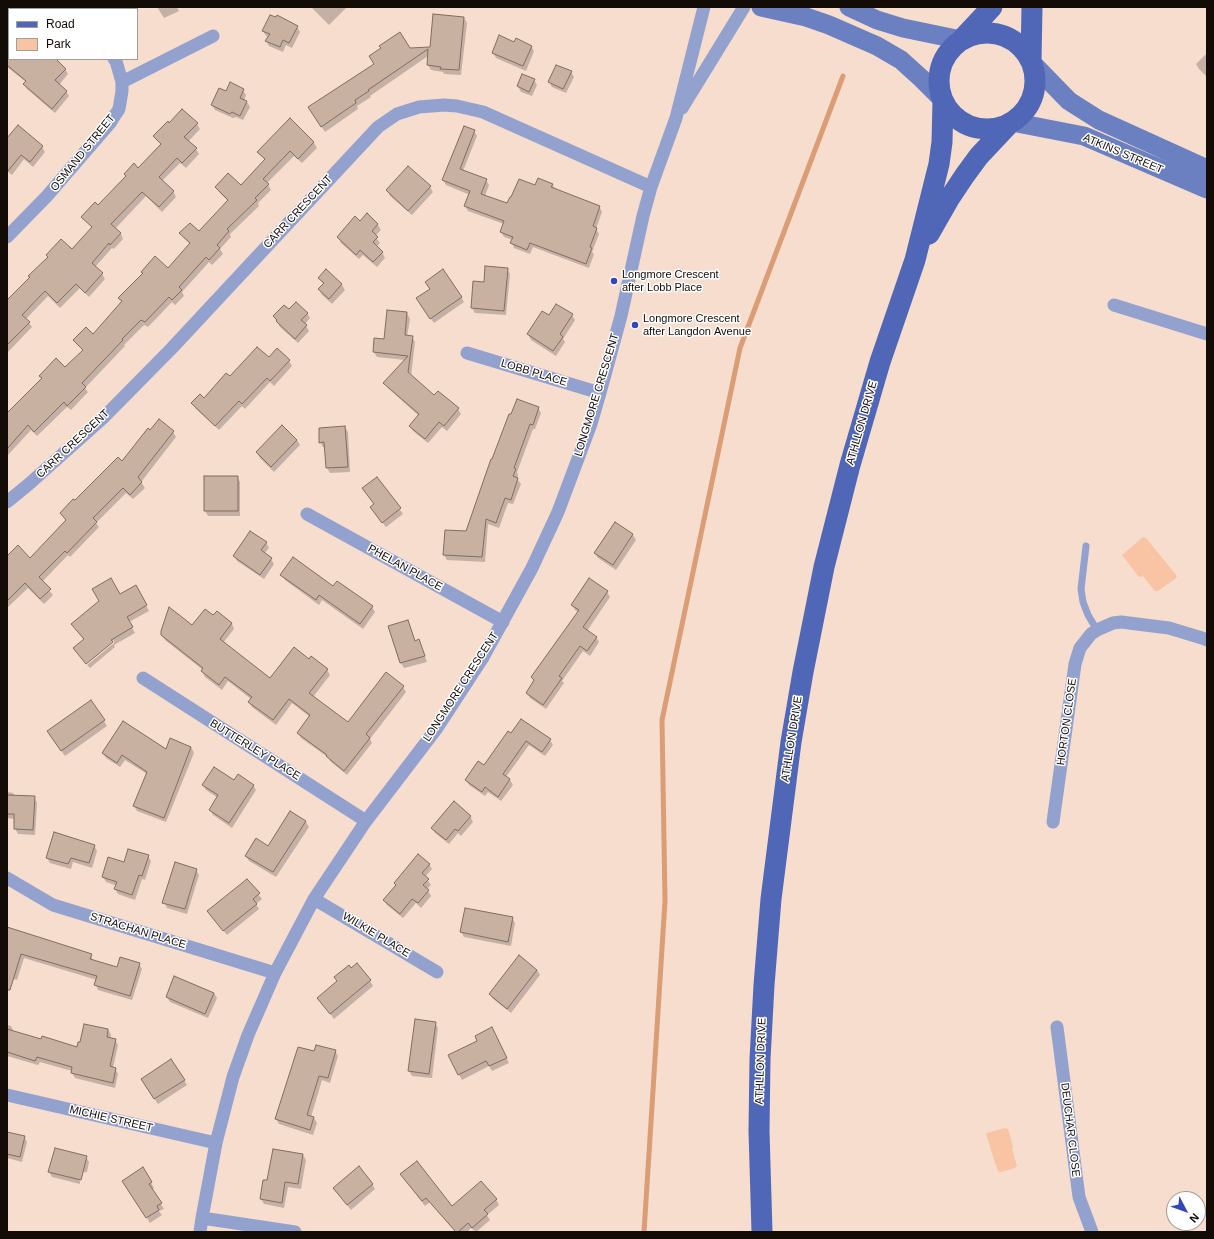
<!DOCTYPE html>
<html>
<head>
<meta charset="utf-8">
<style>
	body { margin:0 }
	#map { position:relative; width:1214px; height:1239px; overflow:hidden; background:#f6ddcd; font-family:Arial,sans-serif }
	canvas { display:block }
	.frame { position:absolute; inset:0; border:8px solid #130b06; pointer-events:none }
	.legend { position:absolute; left:8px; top:8px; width:130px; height:52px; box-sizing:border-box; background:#fff; border:1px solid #a19d9b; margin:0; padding:5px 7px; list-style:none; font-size:12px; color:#130b06 }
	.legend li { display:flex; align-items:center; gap:8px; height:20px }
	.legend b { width:20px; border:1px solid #a19d9b }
	.north { position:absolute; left:1166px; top:1191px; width:40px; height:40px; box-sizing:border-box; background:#fff; border:1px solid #a19d9b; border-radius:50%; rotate:131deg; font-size:11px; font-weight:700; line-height:16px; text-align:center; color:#130b06 }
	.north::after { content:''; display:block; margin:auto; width:14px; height:18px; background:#3347b9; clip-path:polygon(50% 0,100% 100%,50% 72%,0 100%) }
</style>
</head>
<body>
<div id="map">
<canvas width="1214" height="1239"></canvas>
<div class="frame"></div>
<ul class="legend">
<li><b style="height:5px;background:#5067b7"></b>Road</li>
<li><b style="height:11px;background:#f8c4a3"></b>Park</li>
</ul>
<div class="north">N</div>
</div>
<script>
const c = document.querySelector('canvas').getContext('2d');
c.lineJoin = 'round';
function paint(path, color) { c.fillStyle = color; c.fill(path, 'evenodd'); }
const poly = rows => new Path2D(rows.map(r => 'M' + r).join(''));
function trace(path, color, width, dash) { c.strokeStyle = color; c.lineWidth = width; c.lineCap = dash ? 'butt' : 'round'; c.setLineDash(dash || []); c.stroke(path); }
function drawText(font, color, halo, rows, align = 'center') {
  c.font = font + ' Arial,sans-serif'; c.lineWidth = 3; c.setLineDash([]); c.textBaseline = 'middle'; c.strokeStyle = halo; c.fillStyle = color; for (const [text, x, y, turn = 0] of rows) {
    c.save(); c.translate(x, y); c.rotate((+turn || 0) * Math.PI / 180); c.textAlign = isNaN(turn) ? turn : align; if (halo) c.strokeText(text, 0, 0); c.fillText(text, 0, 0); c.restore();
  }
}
paint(poly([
	[1143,537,1146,538,1177,576,1175,579,1158,591,1155,591,1143,576,1139,577,1122,555],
	[1005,1128,1008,1129,1013,1146,1012,1149,1017,1166,1015,1168,1001,1172,998,1171,995,1163,986,1134,987,1133]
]), '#f8c4a3');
paint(poly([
	[157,7,177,7,179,11,164,18],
	[311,7,347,7,329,25],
	[464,18,467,23,461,75,444,74,443,72,431,70,428,65,428,56,370,96,371,97,357,106,358,109,325,132,309,107,375,64,382,49,410,49,430,48],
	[297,27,300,32,292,48,286,45,283,52,269,46,266,41,269,37,266,36,263,31],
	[7,34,9,36,9,59,54,59,65,69,68,74,59,85,66,91,69,96,55,113,27,89,24,84,26,82,7,67],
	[515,43,531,46,534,51,526,71,496,58,493,53],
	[1207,53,1207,77,1199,69,1196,64],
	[571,72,574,77,566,93,552,87,549,82],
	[534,80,537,85,532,96,521,92,518,86],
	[243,90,246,95,244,101,247,102,250,107,243,120,236,117,233,118,215,110,212,105,227,92],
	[290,120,314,143,317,148,302,163,294,156,267,183,271,190,258,203,259,206,230,234,231,237,220,249,223,254,212,265,209,262,182,292,184,296,175,305,172,302,148,327,144,325,124,345,125,346,85,388,88,392,71,410,67,407,37,436,31,430,7,456,7,414,42,379,40,376,65,368,83,351,74,340,93,336,122,302,119,298,168,270,190,244,184,238,181,233,199,233,228,201,219,192,216,187,241,186,265,160,259,152],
	[197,124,200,129,188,142,196,149,199,154,186,168,180,163,162,181,173,191,176,197,162,212,146,196,115,229,121,234,123,239,114,249,112,248,95,267,102,274,105,279,89,297,80,288,60,308,48,296,26,319,32,327,7,353,7,301,72,251,93,229,83,217,98,207,126,177,125,174,138,169,162,145,154,136,169,125],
	[474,131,477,136,463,171,486,180,489,185,485,196,508,205,536,186,552,184,556,190,599,206,602,212,596,229,599,234,592,252,594,254,589,268,533,247,530,254,514,248,512,243,513,240,504,237,501,232,504,224,468,211,465,206,470,195,446,185,443,180],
	[7,140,42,147,45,152,33,167,24,159,12,175,7,171],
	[430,187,433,192,412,215,390,196,387,190],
	[367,215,378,225,381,230,375,236,380,243,376,247,382,252,385,258,377,267,363,255,359,259,341,243,338,237,360,222],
	[507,269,510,274,506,315,475,313,472,308,485,283],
	[326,270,342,285,345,290,332,304,322,295,319,289,324,285,319,278],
	[431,289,461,297,464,302,434,323,420,304],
	[289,311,307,313,310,318,305,324,309,331,298,343,280,327,274,317],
	[407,313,410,319,407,337,412,337,415,342,411,376,434,397,458,409,461,414,447,431,442,427,428,443,413,431,410,426,419,416,388,388,385,383,405,360,377,357,374,352],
	[572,315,575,320,563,339,565,342,556,356,531,340,528,334,549,316],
	[269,359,289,361,292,366,274,386,270,382,245,409,242,406,219,430,196,409,193,403,204,399,230,378],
	[538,408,541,413,535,429,533,429,517,472,518,475,517,479,521,484,513,504,508,503,499,528,488,524,485,562,447,560,444,555,466,532],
	[345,427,348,432,350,472,330,473,327,468,325,447,323,447,320,442],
	[150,431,173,432,176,437,141,482,145,488,133,499,126,493,96,523,99,527,70,557,68,555,42,582,53,595,44,604,28,588,7,608,7,557,30,559,67,521,61,513,122,462],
	[297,440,300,445,274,472,260,458,257,453],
	[205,477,237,477,240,482,240,516,208,516,205,511],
	[377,478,403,514,386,527,374,512,375,504,363,489],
	[633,535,636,540,616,570,598,558,595,553],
	[266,542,269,548,264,554,271,559,274,564,264,579,237,561,234,556],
	[282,575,333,588,372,607,375,612,363,629,322,600,319,605,285,580],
	[136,586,149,611,129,622,135,633,114,645,115,647,90,668,87,665,114,643,114,640,86,663,74,648,84,640,72,624],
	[607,592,610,597,587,631,596,637,599,642,590,656,583,651,562,681,564,683,546,709,530,698,527,693,535,681,533,678,579,613,575,610,572,605],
	[217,613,232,624,234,629,223,643,270,680,309,661,327,670,330,675,313,697,349,723,403,687,406,692,370,739,372,743,347,775,330,761,329,758,301,738,298,733,310,717,292,703,276,725,252,707,249,702,251,699,228,681,222,690,205,677,202,671,203,670,165,640,162,635,192,626,214,617],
	[407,621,415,641,418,640,421,645,427,662,404,668,401,663,389,627],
	[104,721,107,726,65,756,51,736],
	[511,734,550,740,553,745,545,756,529,745,506,777,510,780,513,785,501,801,488,792,485,796,469,785,466,780,484,766],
	[191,747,194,753,166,822,137,811,134,806,147,774,125,760,120,767,106,758,103,753,166,750],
	[235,781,253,785,256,790,232,828,213,815,210,810,218,798,206,790,203,785],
	[7,792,13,793,15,796,34,797,37,803,35,835,18,834,15,828,15,819,7,818],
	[290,812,306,822,309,827,276,877,249,861,246,856,268,847],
	[470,816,473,822,461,836,458,833,449,844,435,833,432,828],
	[94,845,97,851,92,868,73,862,71,869,50,863,47,858],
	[148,856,151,861,145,880,142,879,135,900,118,894,115,889,117,886,106,882,103,877,124,863],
	[429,864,432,869,425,877,431,885,427,889,431,896,421,908,416,903,403,918,387,905,384,900,396,886,395,883],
	[196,870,199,875,187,914,167,908,164,902],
	[247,880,262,899,256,904,259,909,227,935,211,916],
	[466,909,512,918,515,923,511,946,464,937,461,932],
	[7,928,91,955,93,961,117,968,139,964,142,969,132,1000,98,990,96,985,97,980,24,958,17,980,7,977],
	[351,969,370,981,373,986,334,1019,318,998],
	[537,970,540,975,511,1013,493,999,490,994],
	[214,993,217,998,208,1018,170,1002,167,997],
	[435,1023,438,1028,432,1078,412,1076,409,1071],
	[7,1025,11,1026,14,1032,77,1048,108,1029,111,1035,110,1039,115,1040,118,1045,113,1068,115,1069,118,1074,115,1088,75,1078,72,1073,72,1071,40,1062,38,1065,7,1056],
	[494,1033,509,1063,492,1071,489,1066,462,1080,459,1075,478,1041],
	[335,1051,338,1056,330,1083,322,1080,311,1117,314,1118,317,1123,313,1135,279,1124,276,1119,315,1053],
	[184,1080,187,1085,158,1104,145,1085],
	[7,1133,24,1137,27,1142,22,1162,7,1158],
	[303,1155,306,1160,301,1189,288,1187,284,1208,264,1204,261,1199,268,1182],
	[86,1157,89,1162,87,1172,79,1173,80,1184,52,1177,49,1172],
	[143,1169,154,1188,152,1190,164,1209,159,1211,162,1215,150,1223,127,1186],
	[401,1175,452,1207,496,1199,499,1205,487,1215,490,1220,476,1232,471,1228,467,1232,456,1232,430,1202,425,1206],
	[372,1184,375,1189,351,1210,334,1188]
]), '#0003');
trace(poly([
	[644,1232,665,901,662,720,740,348,843,76]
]), '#da9d76', 5);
const building = poly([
	[433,14,464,17,459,70,440,69,441,67,427,65,428,49,368,90,369,91,355,100,356,103,321,127,308,107,374,64,369,56,381,48,379,46,400,32,410,48,430,47,433,14],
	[270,15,276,17,277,15,298,26,289,43,283,40,280,47,265,41,270,34,262,31,270,15],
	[499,35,514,42,516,38,532,46,523,66,492,53,499,35],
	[7,59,56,59,66,69,55,80,67,91,52,109,23,84,26,81,7,65,7,59],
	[556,65,572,71,563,89,548,82,556,65],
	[522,74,535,79,529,92,517,86,522,74],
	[230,82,244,89,240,98,247,101,240,116,232,112,230,114,211,105,219,88,226,91,230,82],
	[182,109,198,123,184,137,197,148,182,163,177,158,159,177,174,191,159,207,142,192,111,224,121,233,110,245,109,243,92,263,103,273,85,293,76,284,57,303,45,291,22,315,30,322,7,345,7,300,30,277,28,276,48,257,46,255,61,239,72,249,92,227,81,217,95,202,98,205,126,176,124,174,134,163,138,168,161,144,153,136,168,121,169,123,182,109],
	[290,118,314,142,298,159,290,151,263,179,269,184,255,198,257,200,227,229,229,231,217,245,220,248,209,260,206,257,179,287,182,290,172,300,169,297,145,322,141,320,122,339,123,340,82,383,86,387,67,406,64,402,34,432,28,425,7,449,7,413,42,378,39,376,56,358,65,367,83,350,73,340,86,327,93,334,122,301,118,298,143,273,141,272,155,256,168,268,190,243,179,233,190,223,199,231,228,200,215,187,228,173,241,185,265,159,257,152,290,118],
	[18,125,43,146,30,162,21,155,7,172,7,138,18,125],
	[464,126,475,130,460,169,487,179,481,194,507,203,510,197,511,197,519,179,535,185,538,178,553,184,551,187,600,206,593,226,597,228,590,247,592,248,586,264,530,243,527,250,510,243,513,237,500,232,504,221,464,206,470,191,442,180,464,126],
	[408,166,431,186,408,211,386,190,408,166],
	[367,213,378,224,372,231,378,237,373,242,383,252,373,262,360,250,356,255,337,237,355,216,360,221,367,213],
	[485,266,508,268,504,311,471,308,473,281,484,282,485,266],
	[326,269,342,284,329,299,318,289,324,283,318,278,326,269],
	[443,269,462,297,430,319,416,298,430,289,425,282,443,269],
	[296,302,308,313,301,320,307,325,295,339,276,321,277,320,273,316,284,305,289,309,296,302],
	[556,304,573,314,560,334,563,337,553,351,527,334,542,311,549,315,556,304],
	[387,310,407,312,405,335,413,336,408,372,434,395,438,391,459,408,444,426,439,422,425,439,409,426,419,414,383,383,408,356,373,352,374,338,384,339,387,310],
	[257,347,269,357,277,348,290,360,270,381,267,378,242,404,239,401,215,426,191,403,200,394,204,398,226,373,230,376,257,347],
	[517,399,539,407,533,425,530,424,514,468,516,469,513,476,518,478,511,500,505,498,496,523,486,519,482,557,443,555,445,530,466,531,491,459,492,459,509,414,511,414,517,399],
	[159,419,174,431,138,477,142,482,130,495,123,488,93,518,97,522,67,553,65,551,39,577,51,589,40,599,25,583,7,601,7,556,18,545,30,558,66,520,60,513,73,499,75,500,118,457,122,461,148,428,150,430,159,419],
	[282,425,297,440,271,467,256,452,282,425],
	[345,426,348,467,326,468,324,442,319,443,319,428,345,426],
	[204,476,238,476,238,511,204,511,204,476],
	[377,477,401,508,382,523,370,507,374,504,362,488,377,477],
	[615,522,633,534,613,565,594,553,615,522],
	[250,531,267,542,261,550,272,558,260,575,233,556,250,531],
	[293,557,333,586,337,581,373,606,360,624,319,595,316,600,280,575,293,557],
	[111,578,120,594,136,585,147,605,127,617,133,627,111,640,113,642,86,664,73,648,84,639,71,624,99,601,92,589,111,578],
	[589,578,608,591,583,627,597,637,587,651,580,646,559,676,562,678,543,705,526,693,534,680,531,677,579,610,571,605,589,578],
	[169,607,192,625,205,609,213,615,217,611,232,623,220,639,270,678,294,647,309,659,311,656,328,669,309,693,348,722,386,672,404,686,366,734,370,738,344,771,326,756,327,755,297,733,310,715,289,699,273,720,248,702,252,697,225,677,219,685,201,671,203,668,161,635,161,631,169,607],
	[408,620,415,641,419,639,425,656,400,663,388,626,408,620],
	[91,700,105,720,61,751,47,731,91,700],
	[521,719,551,739,542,752,526,741,503,774,510,779,498,797,485,787,482,792,465,780,478,761,484,765,508,731,511,733,521,719],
	[123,721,166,749,170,738,191,747,164,818,133,806,147,772,122,755,117,763,102,753,123,721],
	[214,767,234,780,238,774,254,785,229,823,209,810,218,795,202,785,214,767],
	[7,795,35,796,33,830,14,829,14,814,7,814,7,795],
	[454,801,471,816,458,831,455,829,446,840,431,828,454,801],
	[290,811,306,821,273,872,245,856,256,838,268,846,290,811],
	[54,832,95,845,89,863,71,858,68,864,46,858,54,832],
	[128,849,149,855,142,876,139,875,132,895,114,889,117,882,102,877,108,857,124,862,128,849],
	[418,854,430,864,422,873,429,879,423,885,429,890,418,903,412,899,400,914,383,900,396,885,394,883,418,854],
	[175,862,197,869,185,909,162,903,175,862],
	[247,879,260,893,253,899,257,904,223,931,207,911,247,879],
	[465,908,513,917,508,942,460,932,465,908],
	[7,927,92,954,90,959,117,967,120,957,140,963,130,996,94,985,97,976,21,954,10,990,7,990,7,927],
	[519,955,537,970,507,1009,489,994,519,955],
	[357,963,371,980,330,1014,317,998,337,981,334,977,349,965,351,968,357,963],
	[174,976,214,993,205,1014,166,997,174,976],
	[415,1019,436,1022,429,1074,408,1071,415,1019],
	[84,1024,108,1029,107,1037,116,1039,110,1066,116,1068,113,1083,71,1073,72,1067,37,1057,35,1061,7,1052,7,1029,41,1039,42,1036,77,1047,78,1042,80,1042,84,1024],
	[492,1027,507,1058,489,1066,486,1061,458,1075,448,1055,477,1041,475,1036,492,1027],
	[316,1045,336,1050,328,1078,319,1076,307,1115,314,1117,310,1130,275,1119,298,1047,314,1051,316,1045],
	[171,1059,185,1080,154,1099,141,1079,171,1059],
	[7,1132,25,1136,20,1157,7,1154,7,1132],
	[55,1148,87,1156,81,1180,48,1172,55,1148],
	[273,1149,303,1154,298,1184,285,1182,282,1203,260,1199,263,1180,267,1180,273,1149],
	[417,1161,452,1206,481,1181,497,1199,484,1210,488,1214,472,1228,468,1223,458,1232,456,1232,426,1198,422,1201,400,1174,417,1161],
	[359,1166,373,1184,347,1205,333,1188,359,1166],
	[143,1167,152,1182,149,1184,162,1203,157,1206,159,1210,146,1218,122,1181,143,1167]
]);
paint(building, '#c9b1a2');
trace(building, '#826c5e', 1);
trace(poly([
	[1086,546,1081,589,1083,602,1088,615,1097,630]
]), '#92a1ce', 7);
trace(poly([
	[53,7,55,9],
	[114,59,116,61,122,82],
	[682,108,744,7],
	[7,237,47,196,110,123,119,109,122,91,122,82,213,36],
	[1114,305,1207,334],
	[467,353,600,393],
	[7,502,29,484,103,418,172,348,378,127,397,114,419,107,444,105,457,106,483,112,651,187],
	[307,514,503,622],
	[143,678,366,821],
	[1053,822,1075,664,1080,648,1091,634,1097,630,1113,623,1121,622,1169,628,1202,638,1207,640],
	[7,878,53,905,275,973],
	[314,899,437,972],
	[1057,1027,1079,1197,1092,1232],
	[7,1095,216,1143],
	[202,1218,295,1232],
	[200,1232,202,1218,216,1143,233,1077,248,1035,275,973,314,899,366,821,437,728,482,659,532,568,558,512,591,424,600,393,621,316,643,216,651,187,676,118,704,7]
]), '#92a1ce', 13);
trace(poly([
	[761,7,806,17,829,25,877,46,901,60,922,79,942,99],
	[849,7,877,20,903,28,961,40],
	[1032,63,1069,101,1099,120,1207,169],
	[1012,122,1084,136,1207,189]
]), '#6b80c1', 19);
trace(poly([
	'939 81a48 48 0 1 1 96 0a48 48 0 1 1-96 0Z',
	[963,38,992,7],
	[1031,60,1032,7],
	[929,234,949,199,965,175,979,156,1010,123],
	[762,1232,759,1131,760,1059,764,985,771,899,791,742,803,672,824,567,850,465,880,362,915,260,939,164,942,142,943,101]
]), '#5067b7', 21);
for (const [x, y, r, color] of [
	[614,281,4,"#3347b9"],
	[635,325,4,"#3347b9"]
]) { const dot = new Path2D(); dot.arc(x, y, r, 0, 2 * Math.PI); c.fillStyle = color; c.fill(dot); trace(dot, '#fff', 1.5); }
drawText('11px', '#130b06', '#fff', [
	["OSMAND STREET",83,153,-51],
	["ATKINS STREET",1123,154,23],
	["CARR CRESCENT",298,212,-47],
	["LOBB PLACE",534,373,17],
	["LONGMORE CRESCENT",597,395,-73],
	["ATHLLON DRIVE",862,423,-74],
	["CARR CRESCENT",73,444,-43],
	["PHELAN PLACE",405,568,29],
	["LONGMORE CRESCENT",461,687,-57],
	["HORTON CLOSE",1067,722,-82],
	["ATHLLON DRIVE",792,739,-81],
	["BUTTERLEY PLACE",255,750,32],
	["STRACHAN PLACE",138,931,17],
	["WILKIE PLACE",376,935,31],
	["ATHLLON DRIVE",761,1061,-88],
	["MICHIE STREET",111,1119,13],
	["DEUCHAR CLOSE",1070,1130,83]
]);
drawText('11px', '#130b06', '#fff', [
	["Longmore Crescent",622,275],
	["after Lobb Place",622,288],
	["Longmore Crescent",643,319],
	["after Langdon Avenue",643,332]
], 'left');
</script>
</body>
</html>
